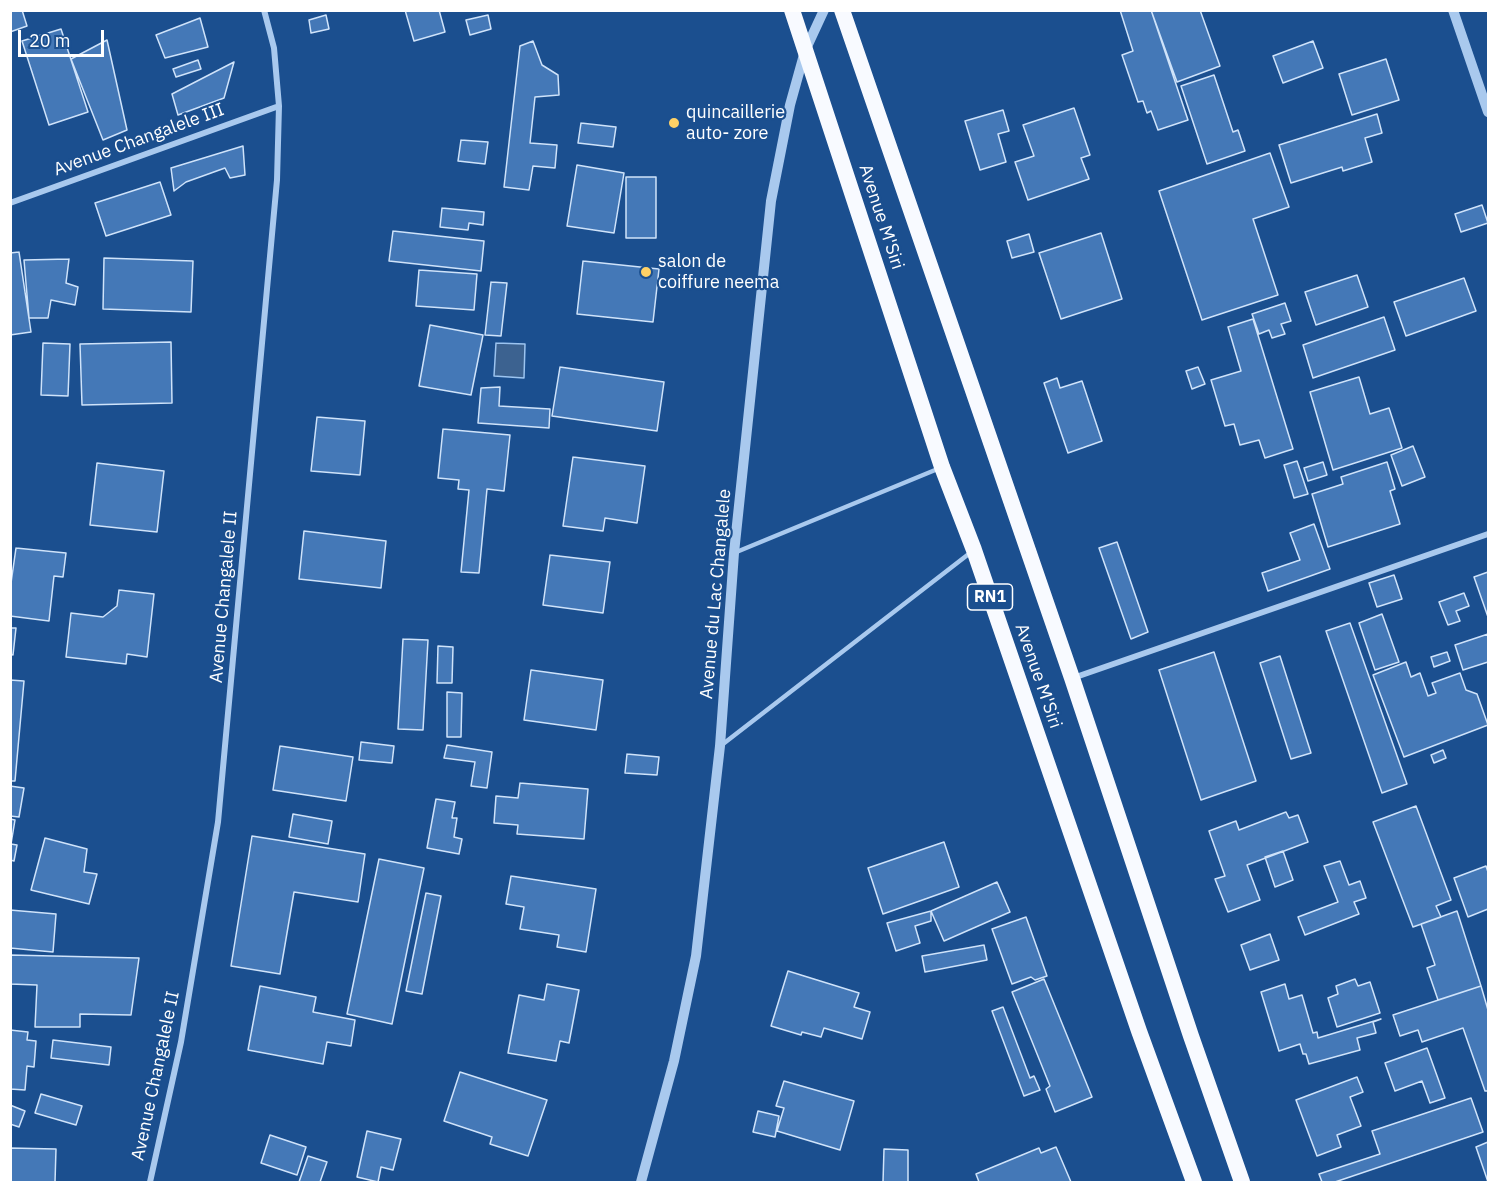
<!DOCTYPE html>
<html>
<head>
<meta charset="utf-8">
<style>
	body { margin:0 }
	#map { position:relative; width:1499px; height:1193px; overflow:hidden; background:#1b4f8f; font-family:"IBM Plex Sans",sans-serif }
	canvas { display:block }
	.frame { position:absolute; inset:0; border:12px solid #fff; pointer-events:none }
	.scale { position:absolute; left:18px; top:30px; width:86px; height:27px; box-sizing:border-box; border:3px solid #fff; border-top:0; padding-left:8px; font-size:18px; line-height:21px; white-space:nowrap; color:#fff; -webkit-text-stroke:4px #1b4f8f; paint-order:stroke }
</style>
</head>
<body>
<div id="map">
<canvas width="1499" height="1193"></canvas>
<div class="frame"></div>
<div class="scale">20 m</div>
</div>
<script>
const c = document.querySelector('canvas').getContext('2d');
c.lineJoin = 'round';
function paint(path, color) { c.fillStyle = color; c.fill(path, 'evenodd'); }
const poly = rows => new Path2D(rows.map(r => 'M' + r).join(''));
function trace(path, color, width, dash) { c.strokeStyle = color; c.lineWidth = width; c.lineCap = dash ? 'butt' : 'round'; c.setLineDash(dash || []); c.stroke(path); }
function drawText(font, color, halo, rows, align = 'center') {
  c.font = font + ' "IBM Plex Sans",sans-serif'; c.lineWidth = 4.5; c.setLineDash([]); c.textBaseline = 'middle'; c.strokeStyle = halo; c.fillStyle = color; for (const [text, x, y, turn = 0] of rows) {
    c.save(); c.translate(x, y); c.rotate((+turn || 0) * Math.PI / 180); c.textAlign = isNaN(turn) ? turn : align; if (halo) c.strokeText(text, 0, 0); c.fillText(text, 0, 0); c.restore();
  }
}
const water = poly([
	[496,343,525,344,524,378,494,376,496,343]
]);
paint(water, '#3c6290');
trace(water, '#9cc4f0', 1.5);
const building = poly([
	[10,10,22,10,27,26,10,32,10,10],
	[405,10,439,10,445,32,414,41,405,10],
	[1120,10,1151,10,1188,120,1158,130,1151,111,1147,113,1143,101,1138,102,1122,55,1133,51,1120,10],
	[1151,10,1200,10,1220,66,1177,82,1151,10],
	[326,15,329,29,311,33,309,20,326,15],
	[488,15,491,29,470,35,466,20,488,15],
	[200,18,208,47,165,58,156,35,200,18],
	[61,29,88,112,49,125,22,41,61,29],
	[107,40,127,130,103,140,71,59,107,40],
	[533,41,542,65,558,75,559,95,535,97,530,143,557,145,555,168,533,166,529,190,504,187,520,46,533,41],
	[1313,41,1323,68,1283,83,1273,56,1313,41],
	[1386,59,1399,100,1352,115,1339,74,1386,59],
	[198,60,201,69,176,77,173,69,198,60],
	[234,62,224,98,178,115,172,94,234,62],
	[1214,75,1233,132,1238,130,1245,151,1207,164,1181,86,1214,75],
	[1074,108,1090,155,1081,158,1089,179,1028,200,1015,162,1034,156,1023,125,1074,108],
	[1003,110,1009,131,998,134,1006,162,980,170,965,121,1003,110],
	[1377,114,1382,133,1365,138,1372,162,1343,171,1342,167,1291,183,1279,145,1377,114],
	[581,123,616,127,613,147,578,143,581,123],
	[461,140,488,142,485,164,458,161,461,140],
	[243,146,245,175,230,178,225,168,186,182,174,191,171,168,243,146],
	[1270,153,1289,207,1253,219,1278,295,1202,320,1159,191,1270,153],
	[577,165,624,173,614,233,567,226,577,165],
	[626,177,656,177,656,238,626,238,626,177],
	[160,182,171,215,106,236,95,203,160,182],
	[1482,205,1488,223,1461,232,1455,214,1482,205],
	[442,208,484,212,483,225,469,223,468,230,440,227,442,208],
	[393,231,484,241,481,271,389,261,393,231],
	[1101,233,1122,299,1061,319,1039,253,1101,233],
	[1029,234,1034,252,1012,258,1007,241,1029,234],
	[19,252,31,332,10,335,10,253,19,252],
	[104,258,193,261,191,312,103,309,104,258],
	[69,259,66,283,78,287,75,305,51,300,48,318,29,318,24,260,69,259],
	[583,261,659,269,653,322,577,314,583,261],
	[419,270,477,274,474,310,416,306,419,270],
	[1357,275,1368,307,1316,325,1305,292,1357,275],
	[1464,278,1476,311,1406,336,1394,302,1464,278],
	[491,282,507,283,501,336,485,335,491,282],
	[1285,303,1291,321,1281,324,1285,334,1272,338,1269,330,1259,334,1252,314,1285,303],
	[1384,317,1395,350,1313,378,1303,345,1384,317],
	[1253,319,1293,449,1265,458,1259,440,1240,445,1234,424,1225,426,1211,380,1241,371,1228,327,1253,319],
	[430,325,483,335,471,395,419,386,430,325],
	[171,342,172,403,82,405,80,344,171,342],
	[43,343,70,344,68,396,41,395,43,343],
	[560,367,664,382,657,431,552,416,560,367],
	[1198,367,1205,384,1192,389,1186,371,1198,367],
	[1359,377,1370,414,1389,408,1402,448,1333,470,1310,392,1359,377],
	[1057,378,1060,388,1082,381,1102,441,1068,453,1044,383,1057,378],
	[500,387,499,406,550,409,549,428,478,423,481,388,500,387],
	[317,417,365,421,360,475,311,471,317,417],
	[443,429,510,435,504,491,487,489,479,573,461,572,469,490,458,489,459,480,438,478,443,429],
	[1413,446,1425,477,1402,486,1391,455,1413,446],
	[573,457,645,466,637,523,605,518,603,531,563,526,573,457],
	[1297,461,1308,494,1294,498,1284,465,1297,461],
	[1323,462,1327,475,1308,481,1304,468,1323,462],
	[1387,462,1395,489,1390,491,1400,524,1328,547,1312,494,1343,484,1341,477,1387,462],
	[97,463,164,471,157,532,90,525,97,463],
	[1314,524,1330,569,1268,591,1262,573,1300,560,1290,533,1314,524],
	[304,531,386,541,381,588,299,579,304,531],
	[1117,542,1148,632,1131,639,1099,548,1117,542],
	[16,548,66,553,63,577,54,576,49,621,10,616,10,590,16,548],
	[550,555,610,562,603,613,543,605,550,555],
	[1488,572,1488,617,1474,577,1488,572],
	[1394,575,1402,599,1377,607,1369,583,1394,575],
	[119,590,154,594,147,657,127,654,126,664,66,657,71,613,103,617,117,606,119,590],
	[1464,593,1469,606,1456,611,1460,621,1448,625,1439,602,1464,593],
	[1382,614,1399,662,1375,670,1359,623,1382,614],
	[1350,623,1407,784,1382,793,1326,631,1350,623],
	[10,628,16,628,13,655,10,654,10,628],
	[1488,634,1488,662,1463,670,1455,645,1488,634],
	[403,639,428,640,423,730,398,729,403,639],
	[438,646,453,647,452,683,437,683,438,646],
	[1214,652,1256,781,1201,800,1159,670,1214,652],
	[1447,652,1450,661,1434,667,1431,657,1447,652],
	[1280,656,1311,753,1291,759,1260,663,1280,656],
	[1406,662,1411,677,1420,673,1428,696,1436,693,1432,683,1460,673,1466,690,1477,694,1488,725,1404,757,1373,675,1406,662],
	[531,670,603,680,596,730,524,720,531,670],
	[10,680,24,681,15,781,10,781,10,680],
	[447,692,462,693,461,737,447,737,447,692],
	[361,742,394,746,392,763,359,760,361,742],
	[447,745,492,752,487,788,471,786,475,762,444,758,447,745],
	[280,746,353,757,346,801,273,790,280,746],
	[1443,750,1446,758,1434,763,1431,755,1443,750],
	[627,754,659,757,657,775,625,773,627,754],
	[520,783,588,789,584,839,517,834,518,825,494,823,496,796,518,798,520,783],
	[10,786,24,788,19,817,10,816,10,786],
	[436,799,455,802,452,818,457,818,454,837,462,839,459,854,427,848,436,799],
	[1416,806,1451,900,1436,906,1441,917,1413,927,1373,822,1416,806],
	[1286,812,1289,818,1298,815,1308,842,1247,865,1260,900,1228,912,1215,879,1225,876,1209,831,1236,821,1239,830,1286,812],
	[293,814,332,821,328,844,289,837,293,814],
	[10,819,15,820,11,844,17,845,14,861,10,860,10,819],
	[252,836,365,854,358,902,294,892,280,974,231,966,252,836],
	[45,838,87,849,84,872,97,874,89,904,31,890,45,838],
	[944,842,959,887,883,914,868,868,944,842],
	[1283,851,1293,880,1275,887,1265,857,1283,851],
	[379,859,424,868,392,1024,347,1014,379,859],
	[1340,861,1349,885,1360,881,1366,898,1354,902,1359,914,1305,935,1298,917,1338,902,1324,866,1340,861],
	[1486,866,1488,872,1488,909,1468,917,1454,878,1486,866],
	[511,876,596,889,586,952,557,947,559,935,520,929,524,907,506,904,511,876],
	[997,882,1010,912,944,941,931,911,997,882],
	[426,893,441,896,422,994,406,991,426,893],
	[10,910,56,914,53,952,10,948,10,910],
	[931,911,931,921,915,926,920,943,896,951,887,923,931,911],
	[1457,911,1481,986,1438,1000,1427,968,1435,965,1421,924,1457,911],
	[1026,917,1047,976,1035,980,1031,977,1012,984,992,929,1026,917],
	[1270,934,1279,960,1250,970,1241,945,1270,934],
	[984,945,987,960,925,972,922,956,984,945],
	[10,955,139,958,131,1015,80,1014,80,1027,35,1027,37,985,10,984,10,955],
	[788,971,859,993,854,1007,870,1012,862,1039,824,1028,821,1037,802,1032,801,1035,771,1026,788,971],
	[1044,979,1092,1097,1055,1112,1046,1089,1050,1086,1012,992,1044,979],
	[1355,979,1358,986,1370,982,1380,1013,1337,1027,1328,998,1338,994,1336,986,1355,979],
	[547,984,579,990,569,1043,560,1041,556,1061,508,1053,519,995,544,1000,547,984],
	[1285,984,1289,999,1302,995,1313,1033,1317,1032,1318,1038,1381,1019,1373,1022,1376,1033,1357,1038,1360,1050,1309,1064,1306,1054,1303,1054,1300,1044,1279,1051,1261,992,1285,984],
	[260,986,316,997,313,1012,355,1020,351,1046,327,1042,323,1064,248,1050,260,986],
	[1481,986,1488,1010,1488,1091,1485,1091,1463,1028,1422,1042,1418,1030,1400,1036,1393,1015,1481,986],
	[1003,1007,1030,1078,1034,1076,1040,1090,1024,1096,992,1011,1003,1007],
	[10,1030,28,1032,27,1040,36,1041,34,1067,27,1066,25,1090,10,1089,10,1030],
	[53,1040,111,1047,109,1065,51,1058,53,1040],
	[1427,1048,1445,1098,1430,1103,1422,1081,1395,1091,1385,1063,1427,1048],
	[460,1072,547,1100,528,1156,490,1144,492,1137,444,1121,460,1072],
	[1357,1077,1363,1092,1350,1097,1361,1126,1337,1135,1341,1147,1317,1156,1296,1100,1357,1077],
	[784,1081,854,1101,840,1150,777,1131,784,1108,776,1106,784,1081],
	[41,1094,82,1106,76,1125,35,1113,41,1094],
	[1471,1098,1483,1132,1335,1182,1322,1182,1319,1174,1380,1154,1372,1131,1471,1098],
	[10,1105,25,1111,19,1127,10,1124,10,1105],
	[758,1111,779,1116,775,1137,753,1132,758,1111],
	[367,1131,401,1139,393,1170,381,1167,378,1182,357,1177,367,1131],
	[270,1135,306,1147,297,1175,261,1163,270,1135],
	[1488,1142,1488,1182,1476,1147,1488,1142],
	[1056,1147,1071,1182,979,1182,976,1174,1039,1148,1041,1153,1056,1147],
	[10,1148,56,1149,55,1182,10,1182,10,1148],
	[884,1149,908,1150,908,1182,883,1182,884,1149],
	[308,1156,327,1162,320,1182,299,1182,308,1156]
]);
paint(building, '#4478b7');
trace(building, '#cfe3fa', 1.5);
trace(poly([
	[734,553,940,468],
	[723,744,970,553]
]), '#a9c9ee', 4.5);
trace(poly([
	[10,203,279,106],
	[1073,678,1488,534],
	[150,1182,181,1042,218,822,277,180,279,106,274,48,264,10]
]), '#a9c9ee', 6);
trace(poly([
	[1453,10,1488,112],
	[641,1182,674,1061,696,956,720,746,734,553,771,201,790,105,805,51,824,10]
]), '#a9c9ee', 10);
trace(poly([
	[792,10,942,467,974,550,1139,1031,1194,1182],
	[842,10,1072,678,1191,1036,1242,1182]
]), '#f8faff', 16);
for (const [x, y, r, color] of [
	[674,123,6,"#ffd166"],
	[646,272,6,"#ffd166"]
]) { const dot = new Path2D(); dot.arc(x, y, r, 0, 2 * Math.PI); c.fillStyle = color; c.fill(dot); trace(dot, '#1b4f8f', 2); }
for (const [x, y, w] of [
	[990,597,45]
]) { const box = new Path2D(); box.roundRect(x - w / 2, y - 13, w, 26, 4.5); c.fillStyle = '#1b4f8f'; c.fill(box); trace(box, '#fff', 1.5); }
drawText('bold 16px', '#fff', null, [
	["RN1",990,597]
]);
drawText('18px', '#fff', '#1b4f8f', [
	["quincaillerie",686,113],
	["auto- zore",686,134],
	["salon de",658,262],
	["coiffure neema",658,283]
], 'left');
drawText('18px', '#fff', '#1b4f8f', [
	["Avenue Changalele III",139,140,-20],
	["Avenue M'Siri",881,217,72],
	["Avenue du Lac Changalele",716,594,-85],
	["Avenue Changalele II",224,597,-85],
	["Avenue M'Siri",1038,676,71],
	["Avenue Changalele II",156,1076,-78]
]);
</script>
</body>
</html>
